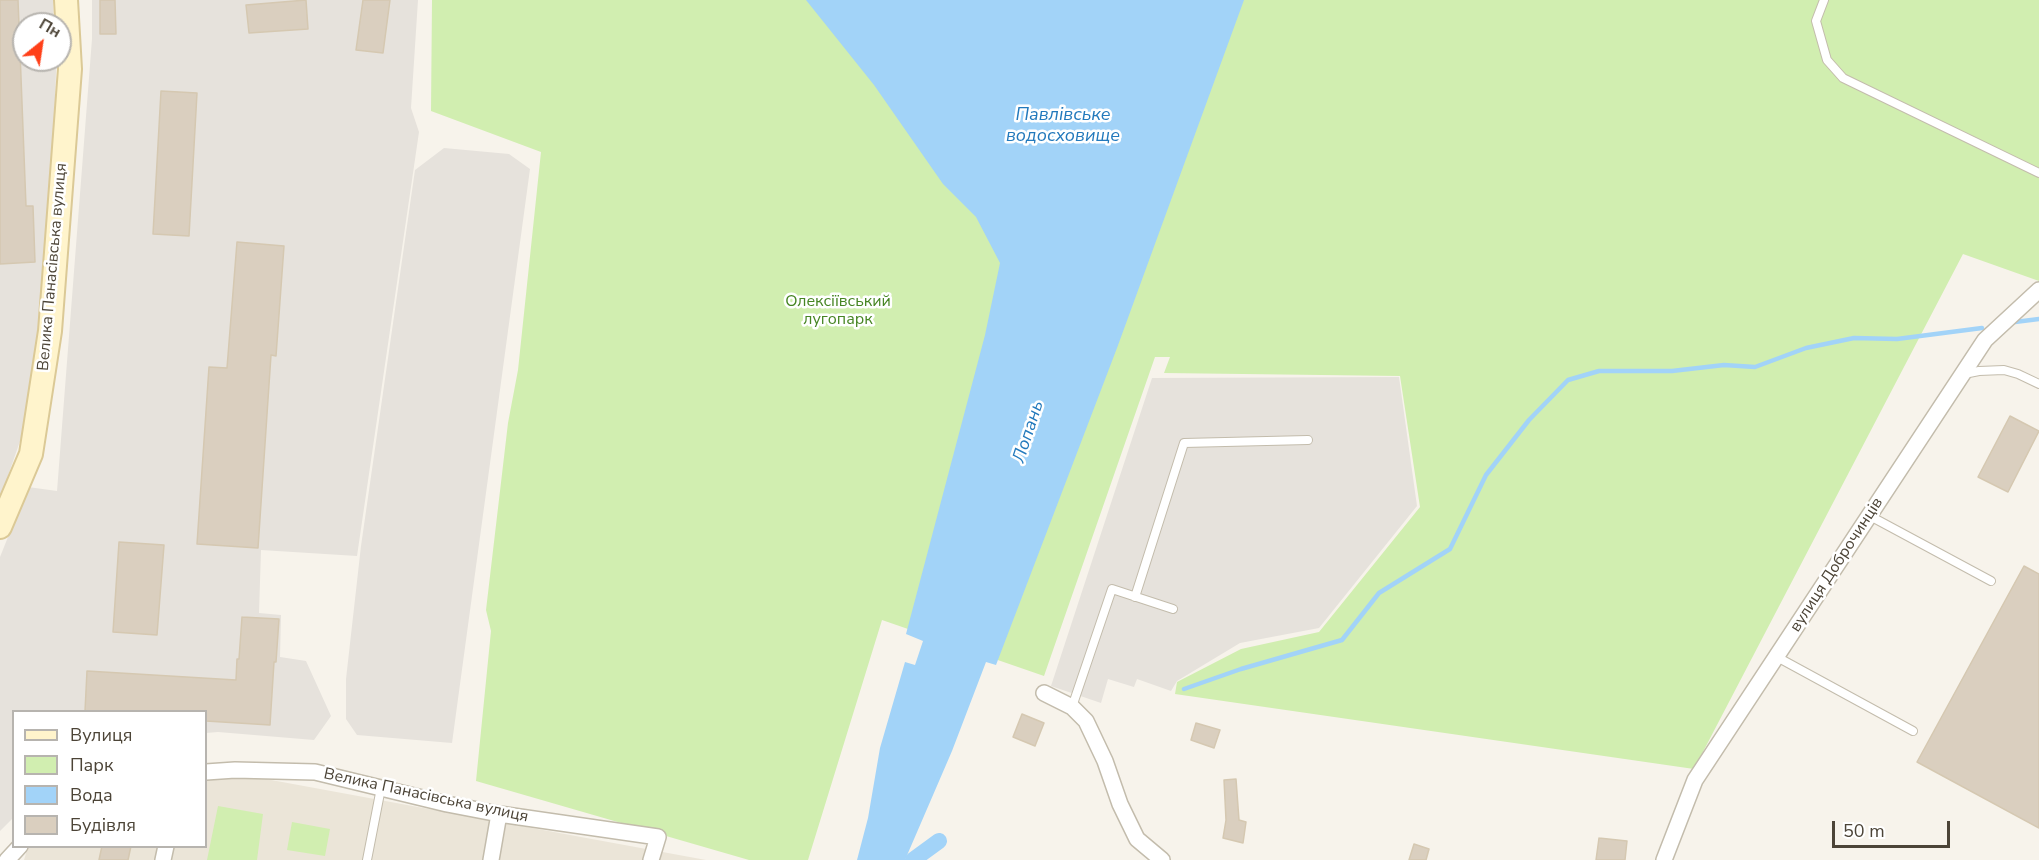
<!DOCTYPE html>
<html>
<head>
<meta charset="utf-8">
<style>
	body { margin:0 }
	#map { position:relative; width:2039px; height:860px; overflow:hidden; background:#f7f3eb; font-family:"Nunito Sans",sans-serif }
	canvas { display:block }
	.legend { position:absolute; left:12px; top:710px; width:195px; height:138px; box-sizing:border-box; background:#fff; border:2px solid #b7b4af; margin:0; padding:8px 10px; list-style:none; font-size:18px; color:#4c4437 }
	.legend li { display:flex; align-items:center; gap:12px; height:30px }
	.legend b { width:30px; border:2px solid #b7b4af }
	.north { position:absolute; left:12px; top:12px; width:60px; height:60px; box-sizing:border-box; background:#fff; border:2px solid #b7b4af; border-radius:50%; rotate:30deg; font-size:16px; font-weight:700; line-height:24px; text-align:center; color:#4c4437 }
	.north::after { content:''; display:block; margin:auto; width:21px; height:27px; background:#ff4019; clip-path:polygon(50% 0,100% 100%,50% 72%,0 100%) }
	.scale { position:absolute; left:1832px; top:821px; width:118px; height:27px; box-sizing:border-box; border:3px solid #4c4437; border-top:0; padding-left:8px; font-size:18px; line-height:21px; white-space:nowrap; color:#4c4437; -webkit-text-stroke:4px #fff; paint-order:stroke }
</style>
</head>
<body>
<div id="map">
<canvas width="2039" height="860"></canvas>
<ul class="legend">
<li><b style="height:8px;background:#fff4cc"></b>Вулиця</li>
<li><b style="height:16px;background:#d1eeb0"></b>Парк</li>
<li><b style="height:16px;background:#a2d3f8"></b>Вода</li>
<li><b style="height:16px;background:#dacfbf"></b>Будівля</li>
</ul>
<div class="north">Пн</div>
<div class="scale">50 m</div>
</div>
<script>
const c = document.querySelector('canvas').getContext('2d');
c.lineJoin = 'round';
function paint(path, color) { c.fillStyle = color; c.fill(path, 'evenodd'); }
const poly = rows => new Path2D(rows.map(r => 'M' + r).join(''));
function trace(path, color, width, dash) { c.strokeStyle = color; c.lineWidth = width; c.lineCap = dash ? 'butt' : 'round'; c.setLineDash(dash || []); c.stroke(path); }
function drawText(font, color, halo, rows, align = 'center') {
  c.font = font + ' "Nunito Sans",sans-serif'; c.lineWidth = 5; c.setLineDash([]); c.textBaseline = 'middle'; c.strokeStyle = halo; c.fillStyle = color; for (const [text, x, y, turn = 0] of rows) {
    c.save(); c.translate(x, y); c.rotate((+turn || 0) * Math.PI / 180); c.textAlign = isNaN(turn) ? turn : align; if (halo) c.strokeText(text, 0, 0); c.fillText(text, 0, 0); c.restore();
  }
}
paint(poly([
	[206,768,706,860,24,860,28,847,206,846]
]), '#ebe5d8');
paint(poly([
	[0,0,53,0,54,24,24,24,24,60,56,60,56,72,50,246,29,415,0,499],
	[92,0,418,0,411,108,419,132,357,556,261,550,259,613,281,615,280,657,306,661,331,716,314,740,218,732,206,733,206,712,14,712,13,818,0,831,0,557,28,487,57,491,92,39],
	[444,148,509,154,530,169,452,743,357,735,346,719,346,679,361,546,415,170],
	[1399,377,1417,506,1319,628,1240,643,1177,681,1171,691,1137,679,1134,687,1108,679,1101,703,1051,686,1152,378]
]), '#e6e2dc');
paint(poly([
	[432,0,2039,0,2039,281,1963,254,1694,769,1175,694,1177,682,1241,649,1319,632,1420,507,1400,376,1164,373,1170,357,1155,357,1044,676,882,620,808,860,749,860,476,781,491,631,486,610,508,423,518,370,541,152,431,111],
	[218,806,263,814,257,860,207,860],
	[292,822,330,829,325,856,287,850]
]), '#d1eeb0');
paint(poly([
	[806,0,1244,0,1117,348,996,665,986,662,952,751,905,860,857,860,868,818,880,748,905,662,915,665,923,641,906,634,985,335,1000,263,976,217,943,184,874,85]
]), '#a2d3f8');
trace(poly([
	[2015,322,2039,319],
	[1184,689,1241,669,1342,640,1379,593,1450,549,1486,475,1529,420,1568,380,1599,371,1672,371,1724,365,1755,367,1806,348,1854,338,1897,339,1982,328]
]), '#a2d3f8', 4.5);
trace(poly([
	[913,860,939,841]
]), '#a2d3f8', 16);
const building = poly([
	[0,0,18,0,26,206,33,206,35,262,0,264,0,0],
	[100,0,115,0,116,34,100,34,100,0],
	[306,0,308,29,249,33,246,5,306,0],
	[363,0,390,0,383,53,356,50,363,0],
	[161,91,197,93,189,236,153,234,161,91],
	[237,242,284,246,276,356,271,355,258,548,197,544,209,367,227,368,237,242],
	[2010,416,2039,431,2008,492,1978,477,2010,416],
	[119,542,164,545,157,635,113,632,119,542],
	[2024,566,2039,574,2039,828,1917,762,2024,566],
	[242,617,279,619,276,662,274,662,270,725,206,721,206,711,85,711,87,671,236,680,237,659,239,659,242,617],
	[1022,714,1044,723,1035,746,1013,737,1022,714],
	[1196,723,1220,730,1214,748,1191,740,1196,723],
	[1236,779,1239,820,1246,822,1243,843,1223,838,1226,820,1224,780,1236,779],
	[1599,838,1627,841,1625,860,1596,860,1599,838],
	[1414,844,1429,849,1426,860,1409,860,1414,844],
	[102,846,131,846,128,860,99,860,102,846]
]);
paint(building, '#dacfbf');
trace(building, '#d5c8b1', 1.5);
const lane = poly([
	[1824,0,1816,21,1827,60,1843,78,2039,173],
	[1964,374,1979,371,2004,370,2018,374,2039,384],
	[1870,516,1991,581],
	[1135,597,1184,443,1308,440],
	[1777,657,1913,731],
	[1072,707,1112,589,1173,609],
	[367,860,381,788]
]);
const street = poly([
	[1044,693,1072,707,1086,721,1105,761,1120,804,1137,839,1162,860],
	[206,772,235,770,315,772,447,804,499,814,658,837,651,860],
	[7,860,20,846],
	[163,860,166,846],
	[491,860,499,814],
	[1664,860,1695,780,1985,340,2039,290]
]);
const secondary = poly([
	[0,527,31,454,50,331,70,69,66,0]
]);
trace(lane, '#c3bcac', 10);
trace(street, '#c3bcac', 18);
trace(secondary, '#dbc996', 26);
trace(lane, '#fff', 8);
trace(street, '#fff', 15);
trace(secondary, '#fff4cc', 22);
drawText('16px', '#4c4437', '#fff', [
	["Велика Панасівська вулиця",53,267,-85],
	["вулиця Доброчинців",1837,565,-57],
	["Велика Панасівська вулиця",426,796,12]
]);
drawText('16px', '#468523', '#fff', [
	["Олексіївський",838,302],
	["лугопарк",838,320]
]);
drawText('italic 18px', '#2279bc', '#fff', [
	["Павлівське",1063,116],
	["водосховище",1063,137],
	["Лопань",1029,432,-72]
]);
</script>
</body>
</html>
